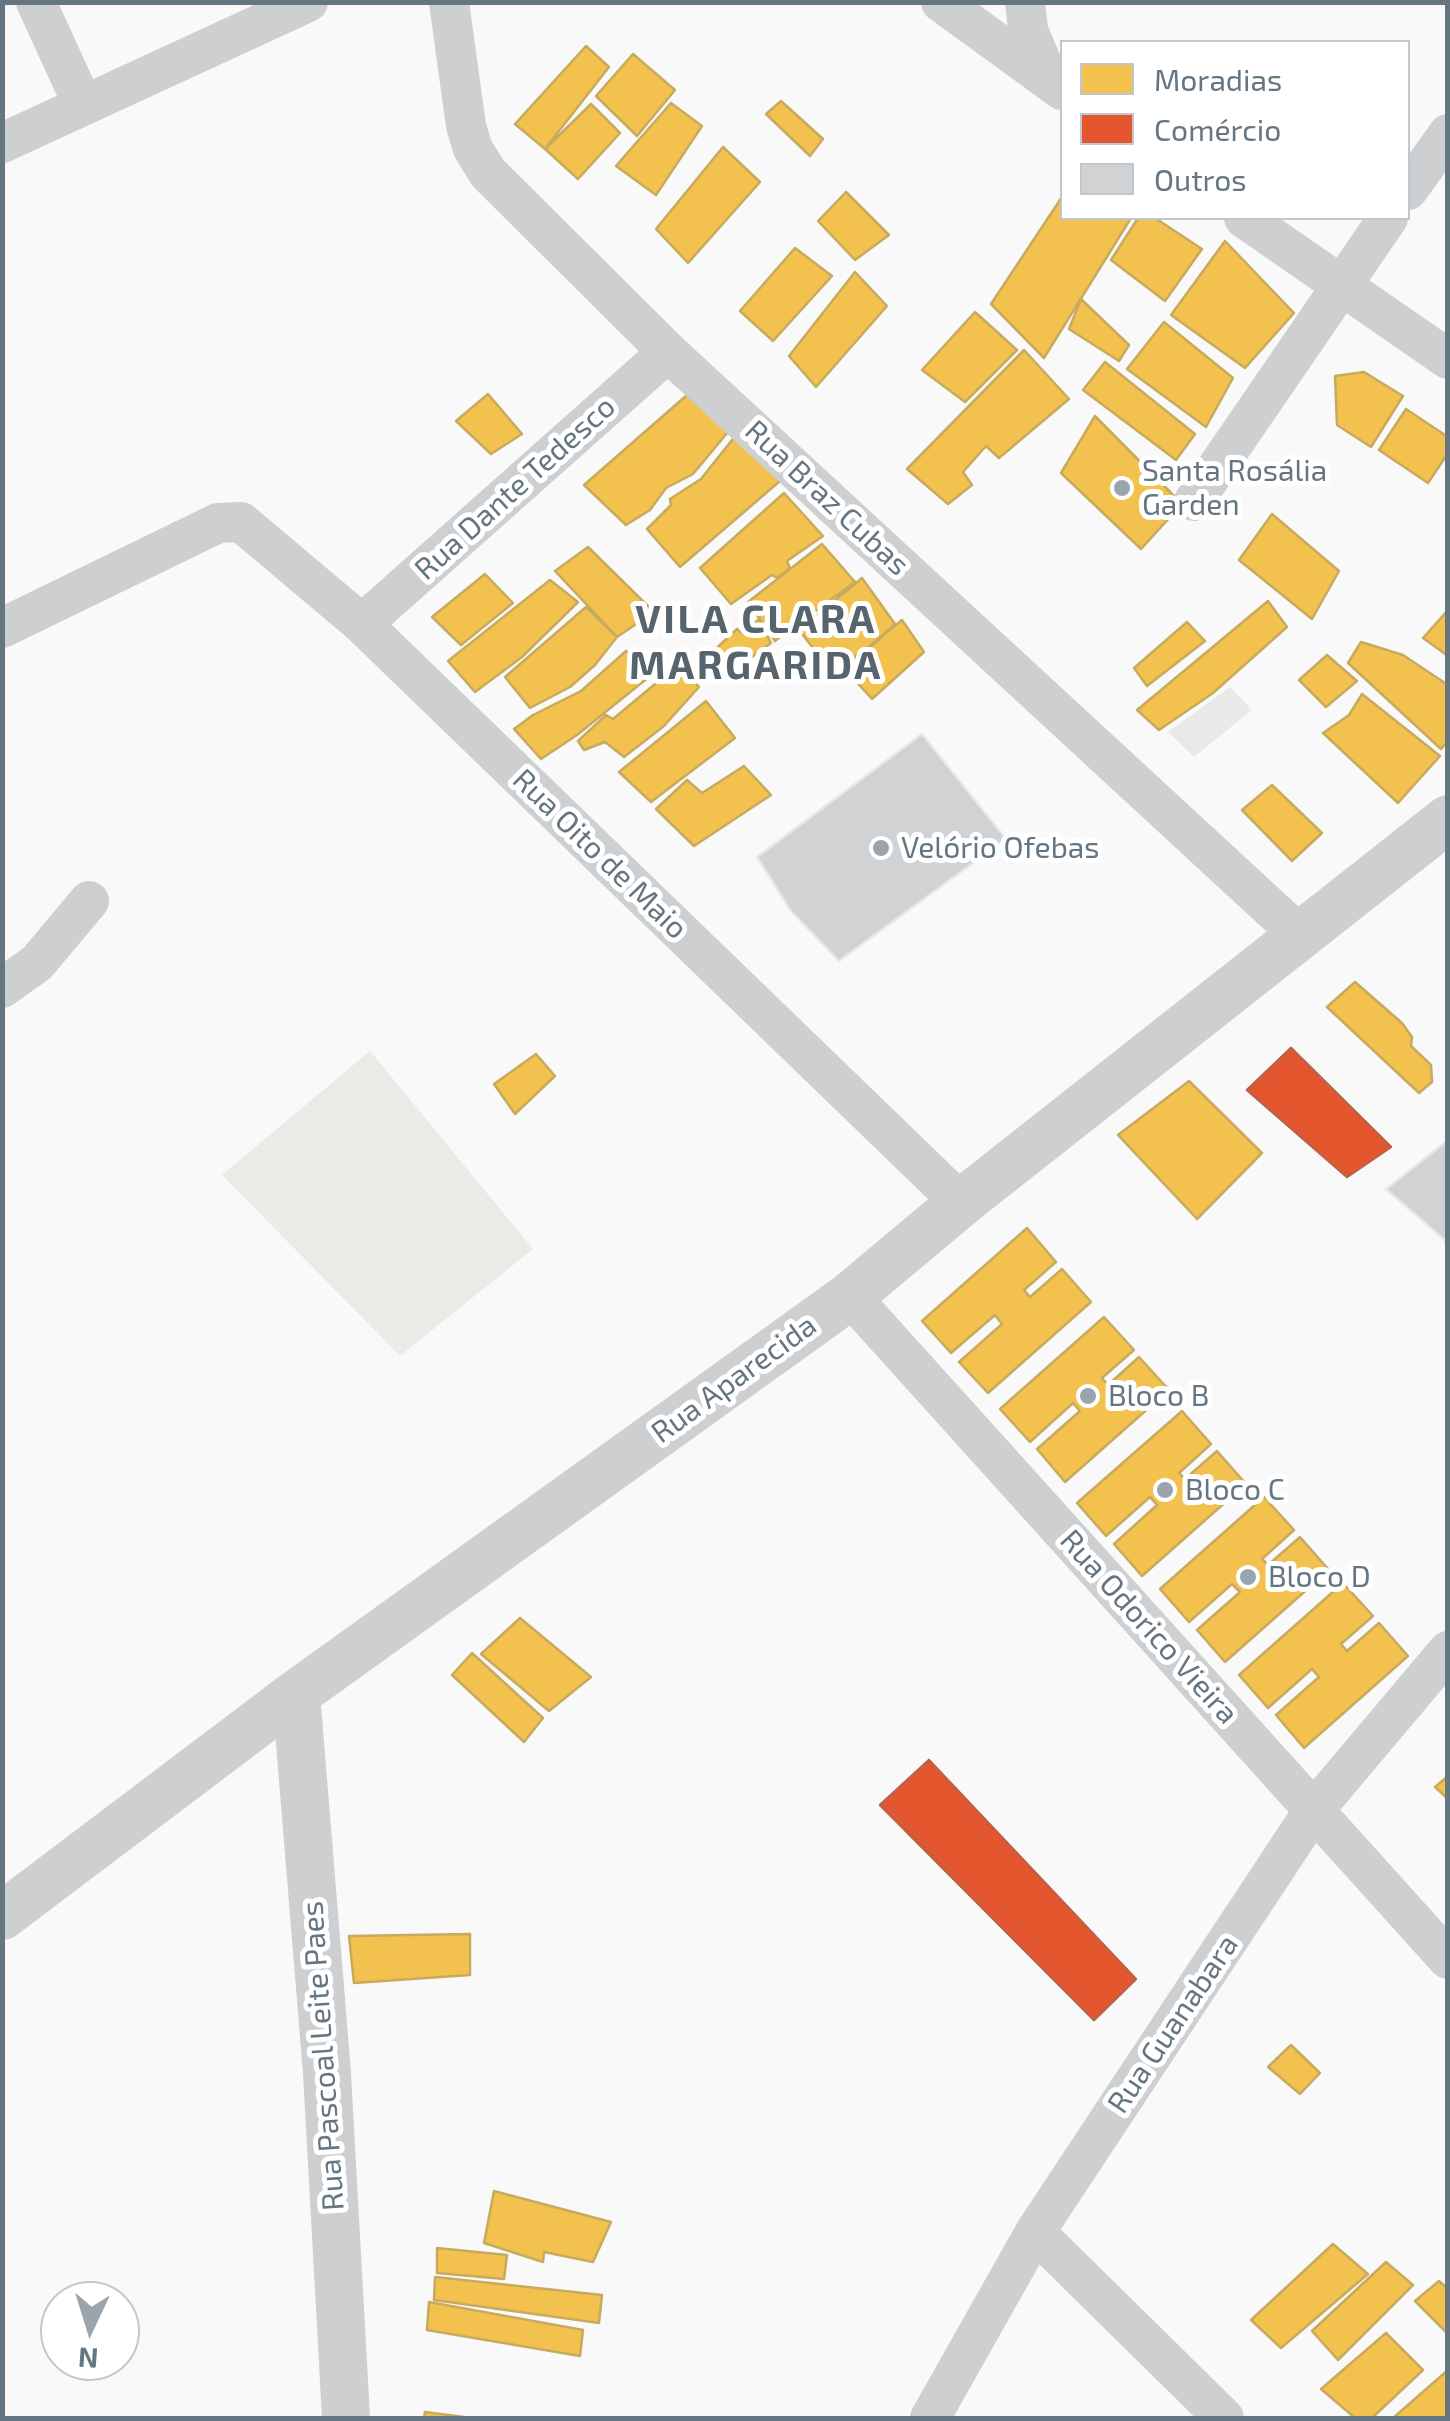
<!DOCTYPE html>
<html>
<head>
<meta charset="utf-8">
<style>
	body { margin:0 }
	#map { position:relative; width:1450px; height:2421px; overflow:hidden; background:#f9f9f9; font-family:"Exo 2",sans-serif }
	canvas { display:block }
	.frame { position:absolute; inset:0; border:5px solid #657683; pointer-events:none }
	.legend { position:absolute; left:1060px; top:40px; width:350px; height:180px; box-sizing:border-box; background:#fff; border:2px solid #c1c8cd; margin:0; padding:12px 18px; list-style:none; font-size:30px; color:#657683 }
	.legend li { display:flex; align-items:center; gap:20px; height:50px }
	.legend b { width:50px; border:2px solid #c1c8cd }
	.north { position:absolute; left:40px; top:2281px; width:100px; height:100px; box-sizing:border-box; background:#fff; border:2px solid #c1c8cd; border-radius:50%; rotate:184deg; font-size:28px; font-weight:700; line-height:40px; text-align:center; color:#657683 }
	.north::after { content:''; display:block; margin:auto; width:35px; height:45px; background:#99a4ac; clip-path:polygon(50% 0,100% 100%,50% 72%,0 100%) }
</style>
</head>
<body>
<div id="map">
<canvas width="1450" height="2421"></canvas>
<div class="frame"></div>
<ul class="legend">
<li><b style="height:28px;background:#f2c14e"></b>Moradias</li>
<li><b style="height:28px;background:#e4572e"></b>Comércio</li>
<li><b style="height:28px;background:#d0d2d3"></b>Outros</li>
</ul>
<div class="north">N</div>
</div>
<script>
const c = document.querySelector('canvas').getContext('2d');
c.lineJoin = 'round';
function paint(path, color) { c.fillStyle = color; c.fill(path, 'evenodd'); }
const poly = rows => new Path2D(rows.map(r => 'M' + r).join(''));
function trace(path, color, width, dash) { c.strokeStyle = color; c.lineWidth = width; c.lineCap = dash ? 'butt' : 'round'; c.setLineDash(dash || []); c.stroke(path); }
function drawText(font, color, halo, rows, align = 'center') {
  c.font = font + ' "Exo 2",sans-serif'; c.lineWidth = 10; c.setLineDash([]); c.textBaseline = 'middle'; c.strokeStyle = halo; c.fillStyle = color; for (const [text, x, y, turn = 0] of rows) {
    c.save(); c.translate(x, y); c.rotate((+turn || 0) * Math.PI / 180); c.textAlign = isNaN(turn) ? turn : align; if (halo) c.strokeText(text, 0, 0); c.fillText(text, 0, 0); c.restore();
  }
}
paint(poly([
	[1230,687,1252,710,1194,757,1168,732]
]), '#e8e9e9');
paint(poly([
	[370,1051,533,1249,400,1356,222,1175]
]), '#e8ebe6');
const homes = poly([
	[586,46,609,67,545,149,515,124,586,46],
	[633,54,675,90,637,136,596,96,633,54],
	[781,101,823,139,810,156,766,114,781,101],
	[671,103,702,126,656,195,616,166,671,103],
	[591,104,620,133,578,179,545,149,591,104],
	[723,147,760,182,688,263,656,229,723,147],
	[846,192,889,235,855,260,818,221,846,192],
	[1062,197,1062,218,1131,218,1044,358,991,304,1062,197],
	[1138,218,1155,218,1202,249,1165,301,1111,260,1138,218],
	[1225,241,1294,313,1245,368,1171,315,1225,241],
	[795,248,832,276,773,341,740,311,795,248],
	[855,272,887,306,816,387,789,356,855,272],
	[1081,299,1129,345,1119,361,1069,329,1081,299],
	[975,312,1017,350,965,402,922,370,975,312],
	[1164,322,1233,378,1206,427,1127,369,1164,322],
	[1024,350,1069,399,999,458,986,446,963,472,972,485,948,504,907,469,1024,350],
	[1105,362,1195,434,1176,460,1083,390,1105,362],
	[1364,372,1403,396,1371,447,1337,425,1335,376,1364,372],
	[488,394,522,434,491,454,456,421,488,394],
	[687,395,728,432,693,474,666,488,650,510,626,525,584,485,687,395],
	[1406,409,1448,437,1448,453,1428,483,1379,450,1406,409],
	[1095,416,1182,504,1141,549,1061,473,1095,416],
	[736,435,780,481,680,567,647,529,671,505,670,499,701,479,736,435],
	[784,493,823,536,787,561,790,568,777,578,772,575,731,604,700,568,784,493],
	[1272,514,1339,571,1312,619,1239,560,1272,514],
	[822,544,855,582,775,641,748,602,822,544],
	[588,547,654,612,617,637,555,571,588,547],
	[485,574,513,603,461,645,432,617,485,574],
	[862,578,895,624,864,653,827,666,799,630,862,578],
	[550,580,578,602,522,657,475,692,448,661,550,580],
	[1268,601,1287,627,1213,693,1159,730,1137,710,1268,601],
	[586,607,617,637,595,665,570,687,530,708,505,677,586,607],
	[1448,610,1448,656,1423,638,1448,610],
	[759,619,771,643,727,675,708,656,737,629,743,634,759,619],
	[902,620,924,652,872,699,843,667,902,620],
	[1187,622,1205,641,1147,686,1134,668,1187,622],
	[1361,642,1403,655,1448,685,1448,741,1441,749,1348,663,1361,642],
	[626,651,655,672,577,735,541,759,514,729,533,715,581,691,626,651],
	[1327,655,1357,681,1326,707,1299,680,1327,655],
	[679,664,699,687,664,726,624,757,605,742,584,750,578,741,606,715,613,719,679,664],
	[1362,694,1440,756,1398,803,1323,733,1349,715,1362,694],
	[706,701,735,738,651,802,619,772,706,701],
	[744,766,771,795,694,846,656,809,687,780,702,793,744,766],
	[1272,785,1322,833,1292,861,1242,810,1272,785],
	[1355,982,1402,1023,1412,1037,1411,1046,1431,1065,1432,1082,1419,1093,1327,1007,1355,982],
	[536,1054,555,1076,515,1114,494,1084,536,1054],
	[1189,1081,1262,1153,1197,1219,1118,1135,1189,1081],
	[1027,1228,1056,1262,1024,1290,1030,1297,1062,1269,1091,1302,988,1393,959,1362,1002,1324,995,1315,951,1353,922,1321,1027,1228],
	[1104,1317,1134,1350,1102,1378,1108,1385,1139,1357,1169,1390,1065,1482,1037,1449,1080,1411,1073,1403,1030,1442,1000,1409,1104,1317],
	[1182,1411,1211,1444,1179,1473,1185,1479,1217,1451,1246,1484,1142,1576,1114,1544,1157,1505,1150,1497,1106,1536,1077,1503,1182,1411],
	[1264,1497,1294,1530,1262,1559,1268,1565,1300,1537,1329,1570,1225,1662,1197,1630,1240,1592,1232,1584,1189,1622,1160,1589,1264,1497],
	[1343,1583,1373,1616,1341,1644,1347,1651,1379,1623,1408,1656,1304,1748,1276,1715,1319,1677,1312,1669,1268,1708,1239,1675,1343,1583],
	[520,1618,591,1677,549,1711,481,1654,520,1618],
	[472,1653,543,1718,524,1742,452,1675,472,1653],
	[1448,1776,1448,1799,1435,1787,1448,1776],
	[470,1934,470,1975,354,1983,349,1936,470,1934],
	[1291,2045,1320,2073,1300,2094,1268,2067,1291,2045],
	[494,2191,611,2222,593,2262,544,2252,543,2262,484,2243,494,2191],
	[1333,2244,1368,2274,1281,2348,1251,2320,1333,2244],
	[437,2248,507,2255,504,2279,437,2273,437,2248],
	[1386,2262,1413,2285,1338,2360,1312,2331,1386,2262],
	[435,2277,602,2295,599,2323,434,2300,435,2277],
	[1439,2281,1448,2289,1448,2334,1415,2301,1439,2281],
	[429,2302,583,2330,580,2356,427,2330,429,2302],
	[1386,2333,1423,2370,1372,2418,1355,2418,1321,2389,1386,2333],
	[1448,2370,1448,2418,1393,2418,1448,2370],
	[425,2412,472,2418,424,2418,425,2412]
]);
paint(homes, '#f2c14e');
trace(homes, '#c8aa5e', 2.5);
const shops = poly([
	[1291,1048,1391,1147,1347,1177,1247,1090,1291,1048],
	[929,1760,1136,1979,1094,2020,880,1805,929,1760]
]);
paint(shops, '#e4572e');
trace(shops, '#be6048', 2.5);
const building = poly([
	[922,734,1006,839,839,961,791,911,757,857,922,734],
	[1448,1140,1448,1243,1386,1189,1448,1140]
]);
paint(building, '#d0d2d3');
trace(building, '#e8e8e8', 2.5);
trace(poly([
	[36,2,83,105],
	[449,2,466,126,473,149,488,173,668,352,1302,937],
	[941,2,1062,90],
	[1025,2,1028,30,1049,80],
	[2,143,308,2],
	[1408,190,1448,134],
	[1244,218,1448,359],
	[1194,501,1388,218],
	[362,624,668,352],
	[2,628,218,523,241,522,362,624,961,1203],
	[2,988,37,963,89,901],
	[850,1296,1448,1959],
	[1035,2232,1224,2418],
	[930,2418,1035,2232,1314,1810,1448,1651]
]), '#cecfd0', 40);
trace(poly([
	[296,1694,327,2073,346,2418],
	[2,1916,296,1694,850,1296,961,1203,1448,819]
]), '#cecfd0', 48);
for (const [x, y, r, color] of [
	[1122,488,10,"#99a4ac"],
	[881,848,10,"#99a4ac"],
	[1088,1396,10,"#99a4ac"],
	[1165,1490,10,"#99a4ac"],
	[1248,1577,10,"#99a4ac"]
]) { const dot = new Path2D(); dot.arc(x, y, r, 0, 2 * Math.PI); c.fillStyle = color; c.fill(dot); trace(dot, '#fff', 4); }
drawText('30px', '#657683', '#fff', [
	["Santa Rosália",1142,471],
	["Garden",1142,505],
	["Velório Ofebas",901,848],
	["Bloco B",1108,1396],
	["Bloco C",1185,1490],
	["Bloco D",1268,1577]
], 'left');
drawText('30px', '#657683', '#fff', [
	["Rua Dante Tedesco",515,488,-42],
	["Rua Braz Cubas",827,498,43],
	["Rua Oito de Maio",600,854,44],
	["Rua Aparecida",734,1379,-36],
	["Rua Odorico Vieira",1149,1627,48],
	["Rua Guanabara",1173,2024,-56],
	["Rua Pascoal Leite Paes",323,2056,-94]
]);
c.letterSpacing = '2.5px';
drawText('bold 40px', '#57646e', '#fff', [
	["VILA CLARA",756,620],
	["MARGARIDA",756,666]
]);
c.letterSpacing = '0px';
</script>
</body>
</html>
